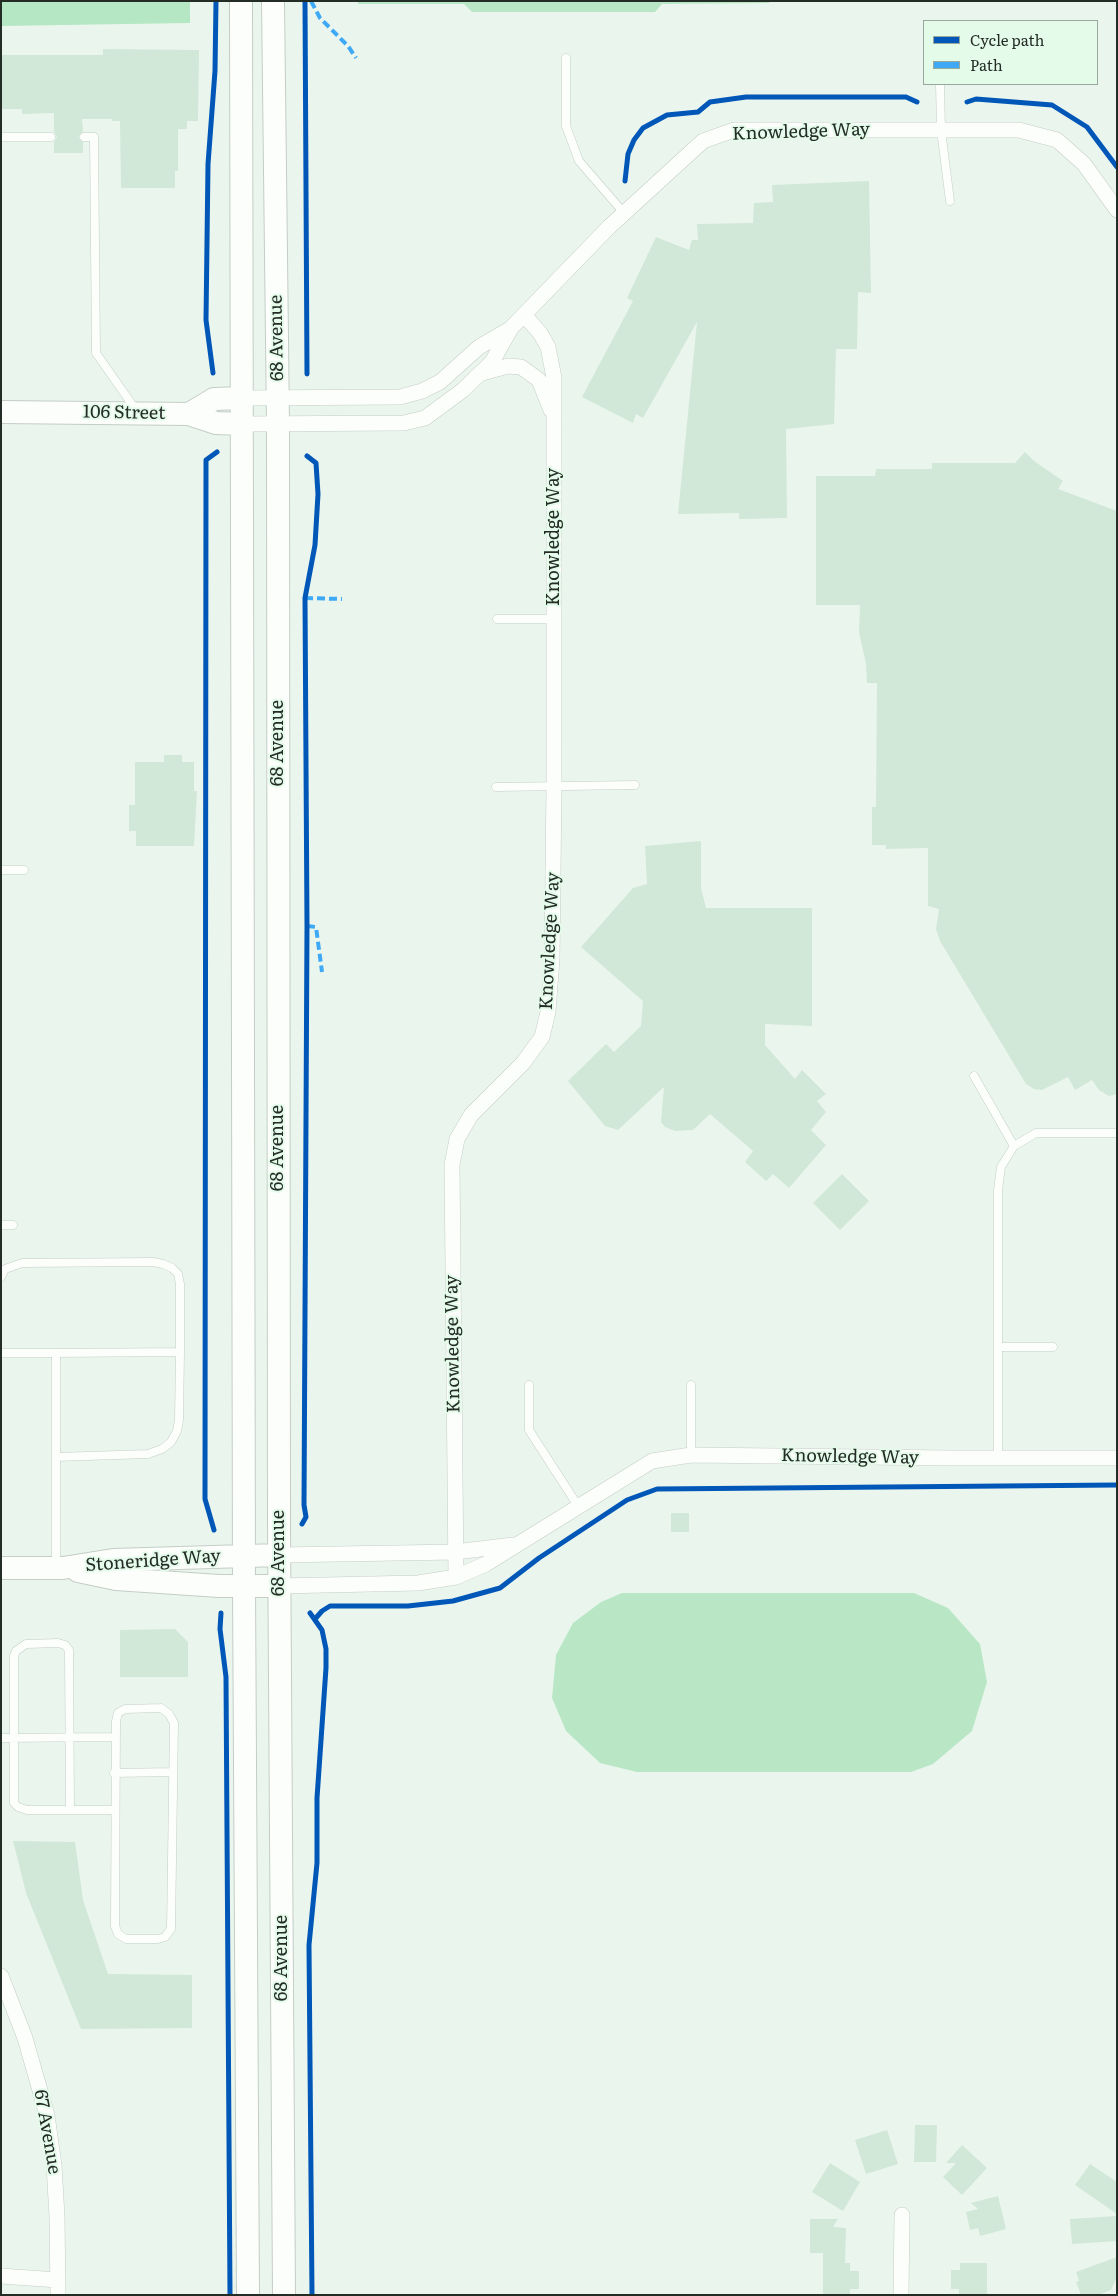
<!DOCTYPE html>
<html>
<head>
<meta charset="utf-8">
<style>
	body { margin:0 }
	#map { position:relative; width:1118px; height:2296px; overflow:hidden; background:#eaf6ed; font-family:Literata,serif }
	canvas { display:block }
	.frame { position:absolute; inset:0; border:2px solid #242c26; pointer-events:none }
	.legend { position:absolute; left:923px; top:20px; width:175px; height:65px; box-sizing:border-box; background:#e5fbea; border:1px solid #98a89c; margin:0; padding:6px 9px; list-style:none; font-size:15px; color:#242c26 }
	.legend li { display:flex; align-items:center; gap:10px; height:25px }
	.legend b { width:25px; border:1px solid #98a89c }
</style>
</head>
<body>
<div id="map">
<canvas width="1118" height="2296"></canvas>
<div class="frame"></div>
<ul class="legend">
<li><b style="height:6px;background:#0057b8"></b>Cycle path</li>
<li><b style="height:6px;background:#3fa9f5"></b>Path</li>
</ul>
</div>
<script>
const c = document.querySelector('canvas').getContext('2d');
c.lineJoin = 'round';
function paint(path, color) { c.fillStyle = color; c.fill(path, 'evenodd'); }
const poly = rows => new Path2D(rows.map(r => 'M' + r).join(''));
function trace(path, color, width, dash) { c.strokeStyle = color; c.lineWidth = width; c.lineCap = dash ? 'butt' : 'round'; c.setLineDash(dash || []); c.stroke(path); }
function drawText(font, color, halo, rows, align = 'center') {
  c.font = font + ' Literata,serif'; c.lineWidth = 4; c.setLineDash([]); c.textBaseline = 'middle'; c.strokeStyle = halo; c.fillStyle = color; for (const [text, x, y, turn = 0] of rows) {
    c.save(); c.translate(x, y); c.rotate((+turn || 0) * Math.PI / 180); c.textAlign = isNaN(turn) ? turn : align; if (halo) c.strokeText(text, 0, 0); c.fillText(text, 0, 0); c.restore();
  }
}
paint(poly([
	[358,1,769,1,769,3,662,4,655,12,472,12,464,4,358,4],
	[622,1593,914,1593,948,1608,980,1644,987,1682,972,1731,933,1764,911,1772,637,1772,600,1763,566,1731,552,1698,556,1655,573,1623,601,1602]
]), '#b9e7c6');
paint(poly([
	[1,1,190,1,190,23,1,26]
]), '#b5e7c4');
paint(poly([
	[103,49,199,50,198,121,187,121,187,129,178,129,178,171,175,171,175,188,121,188,120,121,112,121,112,119,82,119,83,132,78,137,83,142,83,153,54,153,54,142,57,137,54,132,54,113,22,114,22,109,1,109,1,55,103,55],
	[869,181,871,293,858,292,857,349,836,349,834,424,786,429,787,518,739,519,739,513,678,514,697,322,643,418,636,414,633,423,582,397,633,301,627,298,656,237,689,250,692,240,698,240,697,224,753,223,754,203,773,202,772,185],
	[1025,452,1034,461,1063,481,1058,489,1117,511,1117,1094,1109,1096,1099,1090,1092,1080,1075,1090,1068,1077,1042,1090,1034,1089,1026,1084,940,941,936,929,939,909,928,906,928,848,886,849,886,845,872,845,872,807,876,807,877,683,867,683,866,664,859,632,860,605,816,605,816,476,875,476,876,469,932,469,932,463,1015,463],
	[164,755,182,755,182,762,194,762,194,791,197,791,194,846,136,846,136,831,129,831,129,805,135,805,135,762,164,762],
	[701,841,701,888,706,908,812,908,812,1026,765,1024,765,1045,795,1079,802,1070,826,1094,817,1101,826,1112,811,1130,826,1145,789,1188,773,1174,766,1181,745,1162,753,1151,710,1114,693,1130,675,1131,665,1127,661,1122,664,1087,618,1130,605,1126,568,1081,606,1044,614,1052,641,1026,643,1001,581,947,633,888,647,884,645,846],
	[842,1174,869,1201,840,1230,813,1203],
	[671,1513,689,1513,689,1532,671,1532],
	[175,1629,188,1642,188,1677,120,1677,120,1630],
	[13,1841,75,1842,83,1900,108,1974,192,1975,192,2028,81,2029,26,1893],
	[915,2125,937,2125,936,2162,914,2162],
	[887,2130,898,2164,866,2174,855,2140],
	[962,2145,987,2168,962,2195,943,2177,956,2163,946,2163],
	[830,2163,860,2182,843,2211,812,2192],
	[1090,2164,1117,2182,1117,2214,1075,2185],
	[998,2196,1006,2229,980,2236,978,2228,970,2230,966,2212,978,2209,971,2203],
	[1117,2216,1117,2241,1072,2244,1070,2219],
	[810,2219,838,2219,833,2227,846,2228,845,2263,850,2263,850,2271,859,2271,859,2289,850,2289,850,2295,823,2295,823,2253,810,2253],
	[1117,2257,1117,2277,1111,2290,1098,2295,1081,2295,1076,2282,1079,2281,1076,2272],
	[960,2263,987,2263,987,2295,959,2295,959,2289,951,2289,951,2270,960,2270]
]), '#d1e7d7');
const lane = poly([
	[566,58,566,126,579,161,624,213],
	[940,84,941,130,950,201],
	[1,137,51,137],
	[84,137,94,137,96,353,136,410],
	[497,619,555,619],
	[496,787,635,785],
	[1,870,24,870],
	[974,1076,1014,1146],
	[1,1225,13,1225],
	[1,1277,5,1269,22,1263,153,1262,163,1264,172,1268,178,1274,180,1284,180,1352],
	[998,1347,1053,1347],
	[1,1353,56,1353,56,1566],
	[529,1385,529,1430,578,1506],
	[691,1455,691,1385],
	[56,1457,148,1454,162,1449,171,1442,177,1431,179,1420,180,1352,56,1353],
	[998,1458,998,1190,1001,1167,1014,1146,1036,1133,1117,1133],
	[161,1708,169,1714,174,1723,171,1929,165,1937,158,1939,126,1939,118,1934,115,1926,116,1721,118,1713,125,1709,161,1708],
	[1,1738,114,1737],
	[114,1773,173,1772],
	[70,1810,27,1810,18,1807,14,1803,14,1656,16,1651,26,1644,58,1643,65,1645,69,1650,70,1810,114,1810]
]);
const street = poly([
	[482,373,508,366,521,367,539,380,551,410],
	[242,398,400,397,422,391,440,382,479,347,510,329],
	[242,424,404,423,425,418,463,390,492,362,511,328,609,227,703,141,734,130,1019,130,1057,140,1084,164,1117,210],
	[279,1555,455,1552,513,1545],
	[456,1577,452,1165,457,1139,471,1115,523,1063,542,1037,548,1012,552,959,554,786,554,378,548,347,540,333,524,315],
	[279,1586,418,1583,456,1577,486,1564,652,1461,691,1455,951,1458,1117,1458],
	[1,1976,25,2038,47,2115,54,2165,57,2217,58,2295],
	[1,2276,58,2280],
	[901,2295,902,2215]
]);
const secondary = poly([
	[241,1,244,1586,248,2295],
	[273,1,278,424,279,1525,284,2295],
	[1,412,189,414,214,399,242,398],
	[189,414,216,423,242,424],
	[1,1568,63,1568,113,1560,279,1555],
	[78,1571,116,1579,219,1586,279,1586]
]);
trace(lane, '#c4cdc6', 9);
trace(street, '#c4cdc6', 16);
trace(secondary, '#c4cdc6', 24);
trace(lane, '#fcfefc', 8);
trace(street, '#fcfefc', 15);
trace(secondary, '#fcfefc', 22);
trace(poly([
	[311,1,320,18,348,46,356,58],
	[305,598,342,599],
	[307,926,316,927,322,972]
]), '#3fa9f5', 4, [8, 4]);
trace(poly([
	[305,1,307,374],
	[967,102,976,99,1052,105,1087,127,1117,167],
	[625,181,628,154,634,140,643,128,667,115,698,112,710,102,746,97,906,97,917,102],
	[213,373,206,320,208,164,215,71,216,1],
	[302,1524,306,1517,304,1505,307,926,305,598,315,545,318,494,316,463,307,456],
	[214,1530,205,1499,206,460,217,452],
	[221,1613,220,1629,226,1677,230,2295],
	[310,1613,322,1630,326,1649,326,1668,317,1798,317,1863,309,1945,312,2295],
	[315,1619,322,1611,330,1606,408,1606,453,1601,500,1588,539,1558,627,1500,657,1489,1117,1485]
]), '#0057b8', 5);
drawText('18px', '#242c26', '#e5fbea', [
	["Knowledge Way",801,132,-2],
	["68 Avenue",277,338,-91],
	["106 Street",124,413,1],
	["Knowledge Way",554,537,-90],
	["68 Avenue",278,743,-90],
	["Knowledge Way",550,941,-87],
	["68 Avenue",278,1148,-90],
	["Knowledge Way",453,1344,-91],
	["Knowledge Way",850,1457,1],
	["68 Avenue",279,1553,-90],
	["Stoneridge Way",153,1561,-4],
	["68 Avenue",282,1958,-90],
	["67 Avenue",47,2132,80]
]);
</script>
</body>
</html>
